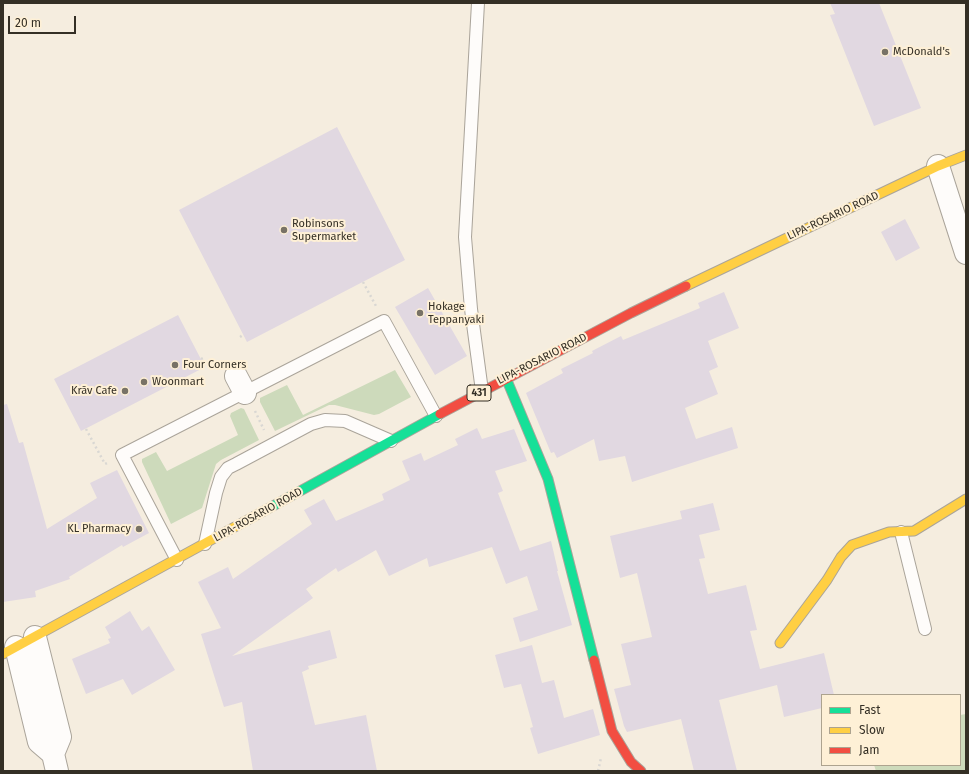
<!DOCTYPE html>
<html>
<head>
<meta charset="utf-8">
<style>
	body { margin:0 }
	#map { position:relative; width:969px; height:774px; overflow:hidden; background:#f5eddf; font-family:"Fira Sans",sans-serif }
	canvas { display:block }
	.frame { position:absolute; inset:0; border:4px solid #342f25; pointer-events:none }
	.legend { position:absolute; left:821px; top:694px; width:140px; height:72px; box-sizing:border-box; background:#fef0d6; border:1px solid #ada38f; margin:0; padding:5px 7px; list-style:none; font-size:12px; color:#342f25 }
	.legend li { display:flex; align-items:center; gap:8px; height:20px }
	.legend b { width:20px; border:1px solid #ada38f }
	.scale { position:absolute; left:8px; top:16px; width:68px; height:18px; box-sizing:border-box; border:2px solid #342f25; border-top:0; padding-left:5px; font-size:12px; line-height:14px; white-space:nowrap; color:#342f25; -webkit-text-stroke:3px #fef0d6; paint-order:stroke }
</style>
</head>
<body>
<div id="map">
<canvas width="969" height="774"></canvas>
<div class="frame"></div>
<ul class="legend">
<li><b style="height:5px;background:#16e098"></b>Fast</li>
<li><b style="height:5px;background:#ffcf43"></b>Slow</li>
<li><b style="height:5px;background:#f24e42"></b>Jam</li>
</ul>
<div class="scale">20 m</div>
</div>
<script>
const c = document.querySelector('canvas').getContext('2d');
c.lineJoin = 'round';
function paint(path, color) { c.fillStyle = color; c.fill(path, 'evenodd'); }
const poly = rows => new Path2D(rows.map(r => 'M' + r).join(''));
function trace(path, color, width, dash) { c.strokeStyle = color; c.lineWidth = width; c.lineCap = dash ? 'butt' : 'round'; c.setLineDash(dash || []); c.stroke(path); }
function drawText(font, color, halo, rows, align = 'center') {
  c.font = font + ' "Fira Sans",sans-serif'; c.lineWidth = 4; c.setLineDash([]); c.textBaseline = 'middle'; c.strokeStyle = halo; c.fillStyle = color; for (const [text, x, y, turn = 0] of rows) {
    c.save(); c.translate(x, y); c.rotate((+turn || 0) * Math.PI / 180); c.textAlign = isNaN(turn) ? turn : align; if (halo) c.strokeText(text, 0, 0); c.fillText(text, 0, 0); c.restore();
  }
}
paint(poly([
	[395,370,411,397,379,414,374,415,335,405,329,405,275,431,260,402,260,398,262,397,287,385,303,415],
	[241,408,244,409,259,440,221,460,216,464,202,508,171,524,142,462,142,459,156,452,167,471,238,435,230,416,231,413],
	[966,714,966,771,876,771,874,765,960,765,960,715]
]), '#cddabb');
paint(poly([
	[830,3,879,3,921,108,874,126,830,15,835,14],
	[337,127,405,260,247,342,179,210],
	[905,219,920,248,896,261,881,232],
	[428,288,467,356,435,375,395,307],
	[724,292,739,328,708,341,718,367,709,371,718,394,685,408,696,439,732,427,738,448,632,482,625,456,599,461,594,439,557,458,554,452,551,453,526,393,563,373,561,369,593,353,592,351,621,336,623,340,700,308,698,303],
	[178,315,205,367,81,431,54,379],
	[7,404,19,443,23,442,47,529,97,498,90,483,117,470,149,533,123,547,122,545,69,577,70,579,35,591,36,597,3,602,3,405],
	[477,428,482,439,514,429,527,461,495,471,503,491,498,493,520,551,551,541,558,571,557,571,572,625,520,642,513,618,538,610,527,576,506,584,492,547,429,567,427,558,389,576,376,550,338,572,336,568,306,589,313,598,232,656,330,630,337,658,308,666,309,669,302,672,315,725,366,715,377,771,253,771,242,702,224,707,201,634,221,628,198,582,228,567,233,579,312,524,304,510,324,499,336,521,384,500,382,494,410,480,402,461,421,453,424,461,458,445,455,439],
	[713,503,720,530,699,535,705,558,699,559,708,594,746,585,757,630,750,631,760,669,824,653,834,695,822,695,822,708,784,717,777,685,719,700,737,771,694,771,681,719,627,732,624,726,614,689,631,685,621,644,652,637,637,573,620,578,610,536,682,519,680,511],
	[130,611,142,631,149,626,175,670,132,695,123,679,86,694,72,659,110,643,108,639,111,638,105,627],
	[532,645,542,683,554,680,564,718,593,709,600,735,538,754,530,728,533,727,521,684,504,688,495,655]
]), '#e1d8e1');
const lane = poly([
	[478,3,465,237,471,309,482,391],
	[901,532,925,629],
	[205,544,216,493,221,477,228,468,236,464,311,424,325,420,345,421,391,441],
	[177,560,122,455,384,321,436,416]
]);
const street = poly([
	[938,166,966,253],
	[236,376,245,393],
	[35,637,60,737,53,754,57,771],
	[16,647,39,742,53,754]
]);
const fast = poly([
	[506,378,548,479,594,660],
	[262,512,440,414]
]);
const slow = poly([
	[686,286,938,166,966,155],
	[780,643,827,580,841,557,852,545,889,532,914,531,966,499],
	[3,654,262,512]
]);
const jam = poly([
	[440,414,631,313,686,286],
	[594,660,612,731,631,762,641,771]
]);
trace(lane, '#aaa49a', 14);
trace(street, '#aaa49a', 24);
trace(fast, '#aaa49a', 11);
trace(slow, '#aaa49a', 11);
trace(jam, '#aaa49a', 11);
trace(poly([
	[363,282,376,306],
	[240,337,243,335],
	[201,359,203,358],
	[255,411,264,430],
	[86,429,105,464,107,463],
	[598,771,601,758]
]), '#d9d7d3', 2.5, [2, 3]);
trace(lane, '#fefcfa', 12);
trace(street, '#fefcfa', 22);
trace(fast, '#16e098', 9);
trace(slow, '#ffcf43', 9);
trace(jam, '#f24e42', 9);
for (const [x, y, r, color] of [
	[885,52,4,"#787266"],
	[284,230,4,"#787266"],
	[420,313,4,"#787266"],
	[175,365,4,"#787266"],
	[144,382,4,"#787266"],
	[125,391,4,"#787266"],
	[139,529,4,"#787266"]
]) { const dot = new Path2D(); dot.arc(x, y, r, 0, 2 * Math.PI); c.fillStyle = color; c.fill(dot); trace(dot, '#fef0d6', 1.5); }
for (const [x, y, w] of [
	[479,393,24]
]) { const box = new Path2D(); box.roundRect(x - w / 2, y - 8, w, 16, 3); c.fillStyle = '#fef0d6'; c.fill(box); trace(box, '#342f25', 1); }
drawText('bold 10px', '#342f25', null, [
	["431",479,393]
]);
drawText('11px', '#342f25', '#fef0d6', [
	["McDonald's",893,52],
	["Robinsons",292,224],
	["Supermarket",292,237],
	["Hokage",428,307],
	["Teppanyaki",428,320],
	["Four Corners",183,365],
	["Woonmart",152,382],
	["Krāv Cafe",117,391,"right"],
	["KL Pharmacy",131,529,"right"]
], 'left');
drawText('11px', '#342f25', '#fef0d6', [
	["LIPA-ROSARIO ROAD",833,216,-25],
	["LIPA-ROSARIO ROAD",542,359,-27],
	["LIPA-ROSARIO ROAD",258,515,-29]
]);
</script>
</body>
</html>
